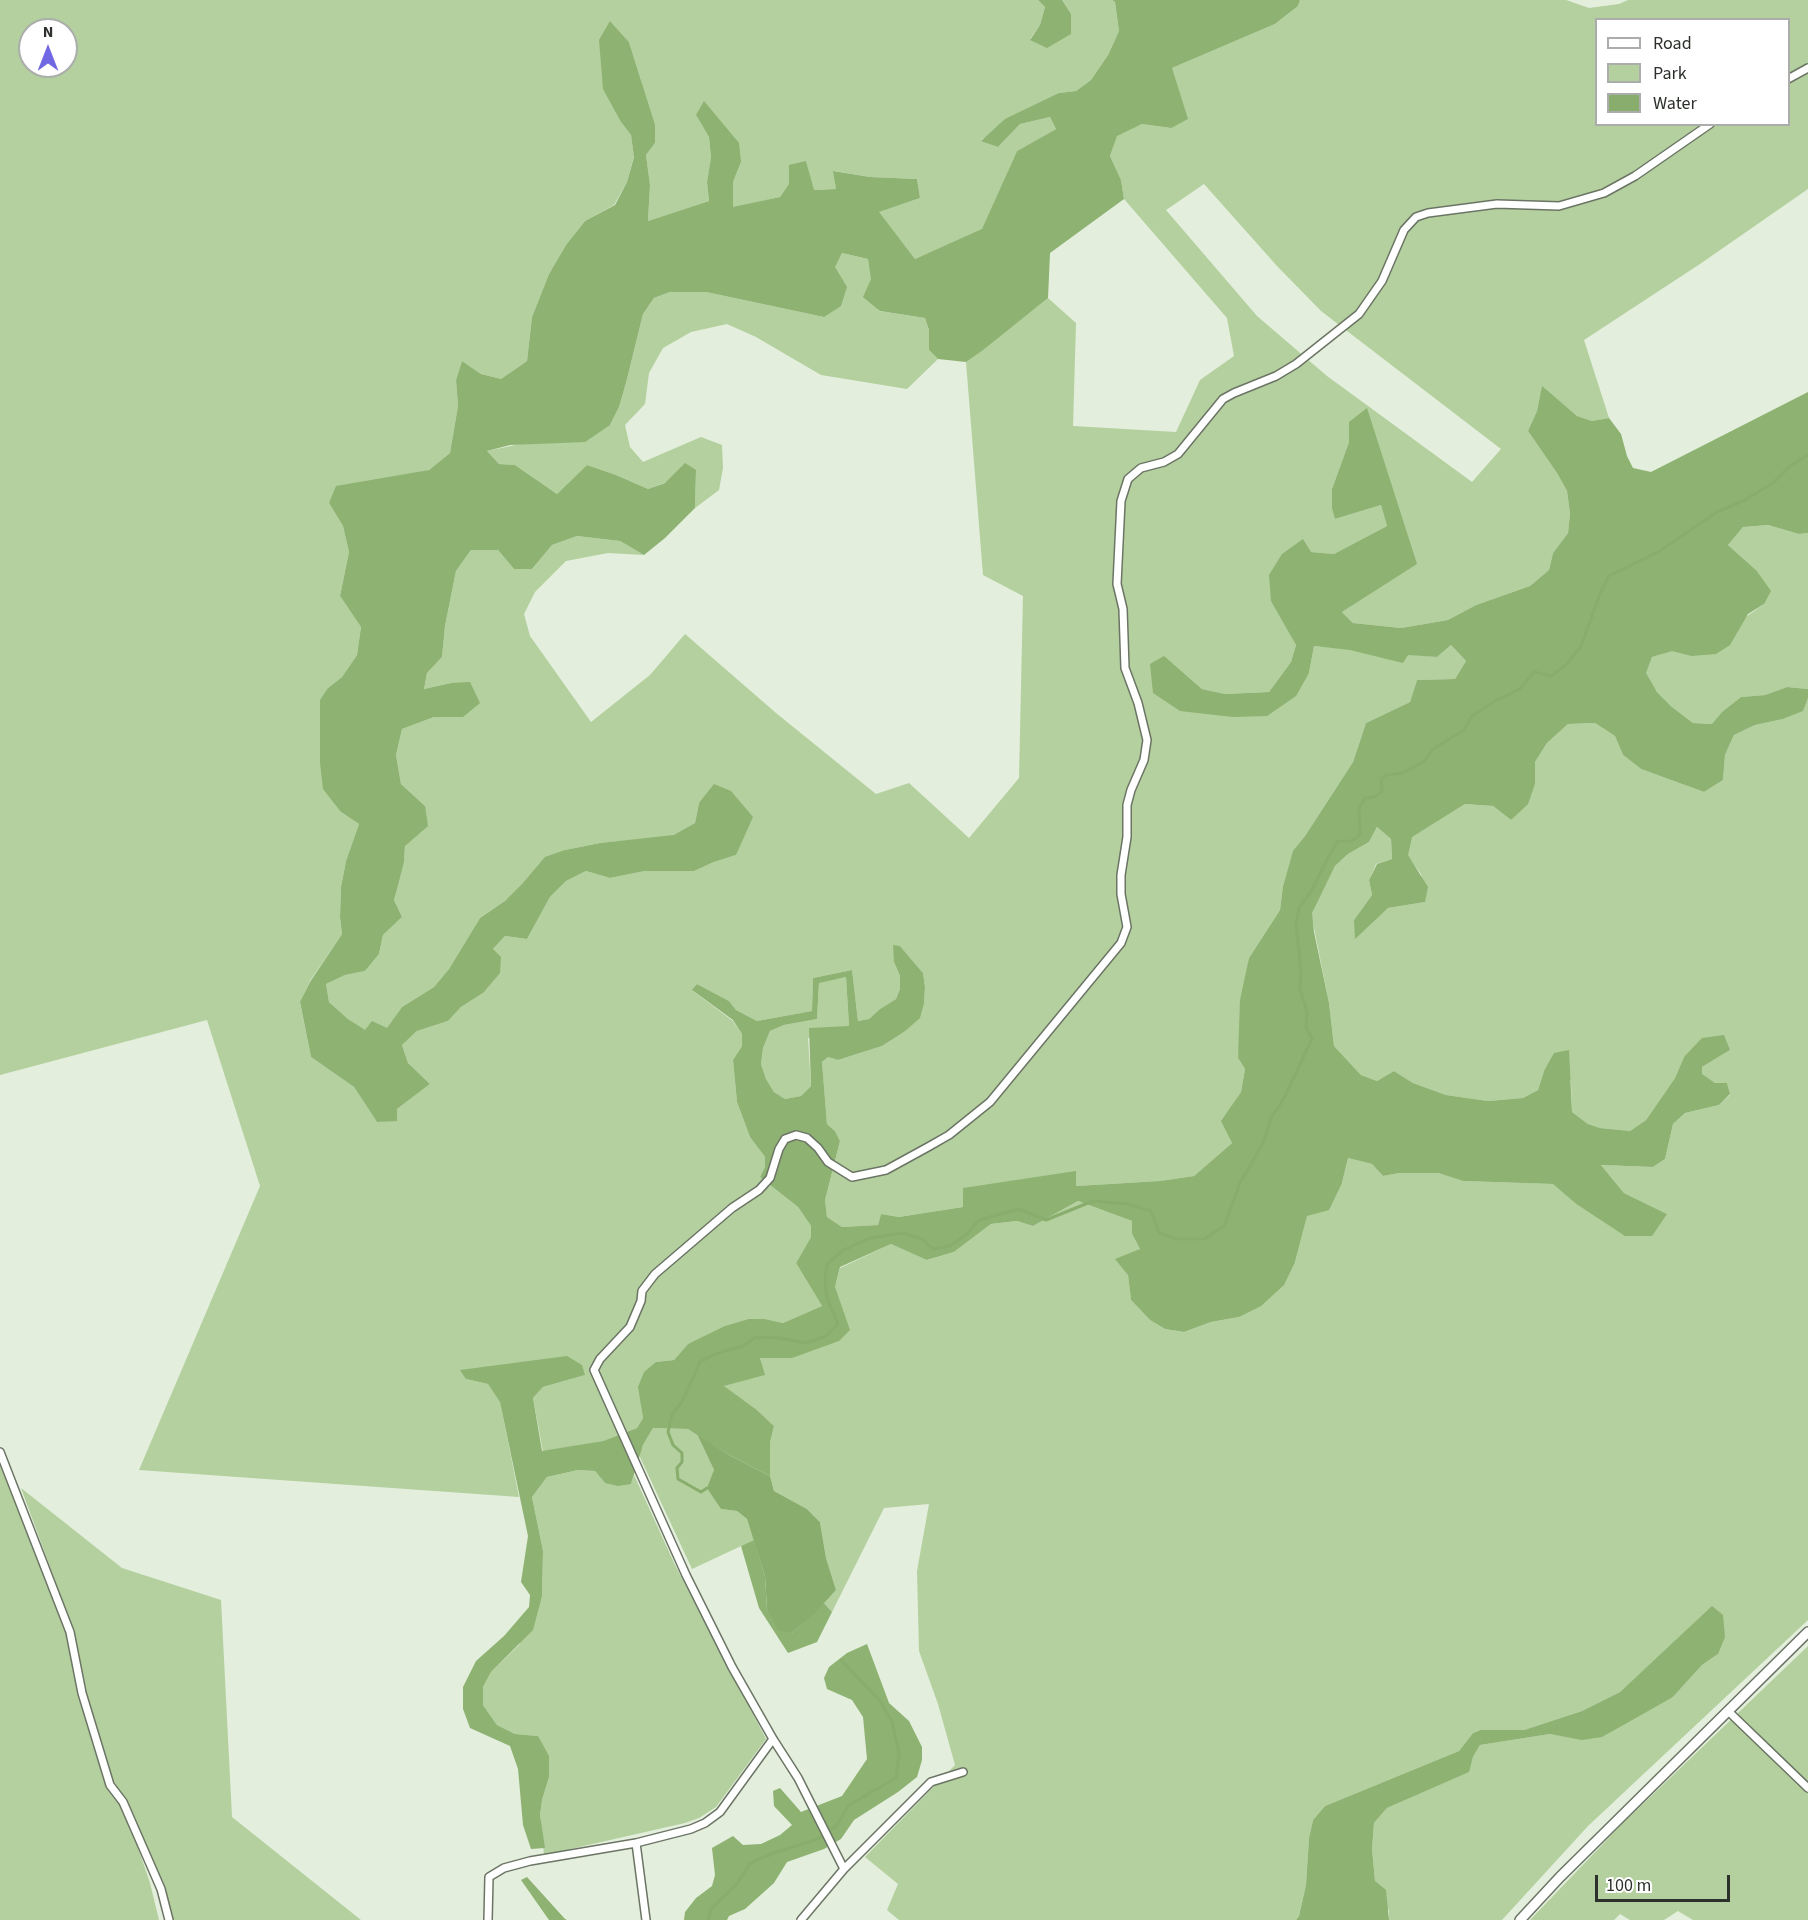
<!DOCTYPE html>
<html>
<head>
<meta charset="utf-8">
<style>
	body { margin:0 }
	#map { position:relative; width:1808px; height:1920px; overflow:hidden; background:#e3eedc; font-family:"Source Sans 3",sans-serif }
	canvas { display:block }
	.legend { position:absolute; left:1595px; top:18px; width:195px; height:108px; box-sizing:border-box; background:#fff; border:2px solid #abadaa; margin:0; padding:8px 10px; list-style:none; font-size:18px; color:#2d312b }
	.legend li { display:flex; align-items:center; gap:12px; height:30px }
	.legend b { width:30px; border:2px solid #abadaa }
	.north { position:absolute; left:18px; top:18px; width:60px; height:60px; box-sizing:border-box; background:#fff; border:2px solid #abadaa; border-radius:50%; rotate:0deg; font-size:16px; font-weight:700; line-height:24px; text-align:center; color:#2d312b }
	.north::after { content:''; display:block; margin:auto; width:21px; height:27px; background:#7168e3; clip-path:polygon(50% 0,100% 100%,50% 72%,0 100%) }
	.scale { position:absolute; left:1595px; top:1875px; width:135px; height:27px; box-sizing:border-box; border:3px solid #2d312b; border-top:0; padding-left:8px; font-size:18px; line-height:21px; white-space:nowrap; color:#2d312b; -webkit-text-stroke:4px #fff; paint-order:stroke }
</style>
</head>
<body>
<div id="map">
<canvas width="1808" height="1920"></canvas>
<ul class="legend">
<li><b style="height:8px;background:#fff"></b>Road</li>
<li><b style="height:16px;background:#b3d09e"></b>Park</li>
<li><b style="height:16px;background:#89ad6d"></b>Water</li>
</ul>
<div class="north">N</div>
<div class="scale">100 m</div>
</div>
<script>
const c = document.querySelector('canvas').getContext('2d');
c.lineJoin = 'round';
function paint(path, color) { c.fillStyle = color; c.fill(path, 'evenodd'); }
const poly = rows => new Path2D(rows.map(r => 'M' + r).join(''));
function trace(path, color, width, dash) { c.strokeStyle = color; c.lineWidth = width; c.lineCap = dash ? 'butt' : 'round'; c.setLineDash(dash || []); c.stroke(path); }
paint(poly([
	[0,0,1038,0,1045,7,1040,25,1030,39,1071,14,1062,0,1112,0,1115,2,1119,31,1108,55,1091,80,1076,91,1059,93,981,140,998,147,1020,124,1050,117,1056,129,1017,151,982,230,915,259,878,212,920,198,917,179,870,177,834,171,836,189,813,190,806,161,780,197,733,208,733,182,741,162,696,115,709,137,711,159,707,182,709,201,648,221,650,185,646,155,655,143,641,80,629,42,610,21,621,122,631,135,634,156,627,182,614,205,585,221,566,245,549,274,532,317,527,361,501,379,481,374,462,361,456,380,458,406,450,453,429,470,404,476,329,503,343,526,349,552,340,596,361,627,357,655,342,677,328,688,321,734,320,763,341,812,359,824,346,861,341,887,340,917,342,934,310,981,300,1003,311,1057,354,1087,377,1122,386,1121,397,1109,430,1084,408,1063,402,1045,417,1031,448,1021,461,1007,483,993,493,949,505,936,527,939,550,897,566,881,586,871,610,878,645,871,694,871,714,862,736,855,743,835,699,803,695,823,674,836,600,843,565,850,505,901,480,918,449,969,434,987,402,1007,387,1029,365,1031,348,1019,329,1002,326,984,345,975,365,971,379,954,383,935,402,917,394,900,398,879,404,862,405,846,425,806,401,784,396,755,402,729,434,717,463,717,451,683,424,689,427,673,442,657,445,626,456,571,471,550,498,550,514,569,532,569,552,545,577,536,620,541,644,555,608,553,566,561,535,592,524,614,530,636,591,722,650,675,685,634,776,713,876,794,909,783,969,838,1019,778,1023,596,983,575,966,362,1048,298,1076,323,1073,426,1176,432,1200,380,1234,356,1227,318,1124,199,1121,180,1110,156,1117,135,1142,124,1171,128,1172,68,1275,24,1298,6,1300,0,1566,0,1589,8,1619,4,1628,0,1808,0,1808,189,1700,264,1584,340,1609,418,1592,421,1577,416,1542,387,1537,411,1528,431,1557,473,1567,491,1570,514,1568,533,1553,553,1549,570,1530,586,1476,605,1448,620,1401,628,1353,623,1342,612,1416,564,1349,422,1349,442,1332,489,1332,509,1335,519,1381,505,1387,526,1334,554,1311,552,1287,626,1296,645,1291,662,1269,692,1225,694,1202,689,1164,656,1233,717,1309,673,1314,646,1437,657,1451,645,1466,661,1455,679,1417,680,1410,702,1366,723,1353,762,1305,836,1293,852,1283,886,1280,910,1249,958,1238,1058,1245,1069,1241,1092,1222,1121,1232,1143,1194,1176,1160,1181,1076,1186,1076,1172,963,1189,963,1207,899,1217,881,1214,878,1225,842,1227,827,1217,825,1200,840,1141,835,1131,827,1124,822,1062,828,1057,838,1060,882,1046,904,1032,924,1003,925,987,923,973,900,946,894,962,900,976,900,989,896,999,880,1009,869,1019,858,1021,852,970,813,978,812,1011,757,1021,736,1010,729,1001,697,984,693,991,733,1021,742,1034,742,1046,733,1060,737,1102,750,1137,765,1157,765,1167,760,1177,798,1207,811,1226,811,1237,796,1263,822,1306,783,1323,765,1319,688,1344,674,1360,656,1362,641,1405,643,1418,637,1428,603,1441,543,1452,533,1398,543,1387,585,1375,466,1379,488,1384,500,1401,519,1497,139,1470,260,1186,207,1020,0,1075],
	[1596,20,1788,20,1788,124,1596,124],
	[30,30,66,30,66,66,30,66],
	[1204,184,1277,266,1321,311,1501,449,1472,482,1327,376,1257,316,1166,210],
	[842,253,868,259,879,311,925,318,929,330,929,350,938,359,907,389,821,375,756,337,727,324,691,332,663,348,649,373,645,404,625,425,630,447,643,462,701,437,722,445,723,468,719,490,695,508,696,471,648,489,616,475,587,465,557,494,515,465,499,464,487,451,610,425,619,407,626,383,643,314,654,298,670,292,706,292,824,317,834,267],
	[1768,525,1799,534,1808,533,1808,689,1787,687,1765,695,1741,697,1723,711,1713,724,1693,723,1672,707,1657,692,1645,674,1652,657,1672,650,1691,656,1764,604,1756,570,1728,545,1743,527],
	[1808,698,1808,1620,1588,1826,1502,1920,1389,1920,1389,1911,1375,1881,1372,1849,1374,1823,1387,1808,1468,1772,1473,1757,1480,1745,1550,1734,1582,1739,1673,1697,1702,1665,1718,1654,1712,1607,1620,1692,1582,1711,1524,1730,1479,1730,1473,1733,1459,1751,1325,1806,1313,1820,1309,1838,1306,1885,1299,1916,1296,1920,899,1920,887,1910,898,1884,865,1857,955,1765,938,1704,919,1651,917,1571,929,1504,884,1508,832,1612,824,1603,836,1590,826,1558,820,1522,807,1509,774,1491,770,1476,770,1443,774,1426,757,1410,723,1386,764,1375,760,1358,792,1358,835,1287,840,1268,891,1244,928,1260,954,1252,991,1224,1017,1221,1033,1226,1078,1201,1132,1221,1132,1234,1140,1249,1128,1275,1131,1300,1150,1320,1165,1329,1184,1332,1211,1322,1239,1317,1295,1262,1307,1215,1342,1183,1348,1158,1372,1164,1383,1176,1399,1173,1438,1173,1463,1181,1554,1184,1575,1203,1667,1214,1624,1193,1601,1165,1653,1167,1665,1159,1673,1124,1685,1113,1719,1105,1730,1095,1727,1083,1715,1083,1702,1075,1702,1067,1730,1050,1684,1057,1675,1078,1646,1120,1630,1131,1600,1128,1588,1124,1572,1112,1571,1081,1544,1071,1538,1090,1523,1098,1488,1101,1446,1095,1413,1083,1394,1071,1377,1081,1361,1075,1334,1046,1329,1003,1311,913,1335,866,1348,854,1369,842,1377,827,1391,839,1392,859,1376,864,1369,880,1372,895,1354,920,1376,918,1388,908,1425,902,1421,874,1407,855,1411,837,1465,804,1493,806,1511,820,1535,784,1535,762,1547,743,1568,724,1595,723,1615,736,1623,755,1641,769,1704,792,1723,780,1725,755,1734,735,1755,725,1783,719,1802,711],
	[846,977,849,1026,808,1038,811,1086,801,1096,785,1099,774,1092,766,1079,761,1064,763,1048,770,1031,784,1025,817,1019,819,982],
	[653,1428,688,1429,697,1434,714,1470,721,1509,737,1511,747,1519,754,1540,692,1569,639,1455,643,1445],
	[0,1461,67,1633,78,1696,104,1781,118,1801,133,1833,150,1883,159,1920,0,1920],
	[578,1470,595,1471,605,1483,631,1484,634,1475,675,1565,766,1739,716,1807,699,1818,685,1823,544,1855,540,1815,542,1800,549,1777,538,1736,515,1734,497,1725,483,1705,483,1687,491,1672,519,1645,542,1596,543,1551,532,1497,547,1477],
	[21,1488,122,1568,221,1600,232,1817,361,1920,172,1920,162,1884,133,1813,113,1780,84,1688,72,1627],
	[1808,1646,1808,1920,1693,1920,1678,1911,1664,1920,1630,1920,1620,1914,1614,1920,1530,1920,1623,1823]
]), '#b3d09e');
paint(poly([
	[1038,0,1062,0,1071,14,1071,34,1047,48,1030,40,1040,25,1045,7],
	[1112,0,1300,0,1298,6,1275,24,1172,68,1188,119,1171,128,1142,124,1117,136,1110,156,1121,180,1124,199,1050,253,1048,298,983,350,966,362,938,359,929,350,929,330,925,318,880,311,863,297,871,279,868,259,842,253,835,267,847,287,841,306,824,317,706,292,670,292,654,298,643,314,626,383,619,407,610,425,585,442,510,445,487,451,499,464,515,465,557,494,587,465,616,475,648,489,665,483,685,463,696,470,695,508,665,538,644,555,620,541,577,536,552,545,532,569,514,569,498,550,471,550,456,571,445,626,442,657,427,673,424,689,451,683,470,682,480,703,463,717,434,717,402,729,396,755,401,784,425,806,428,826,405,846,404,862,394,900,402,917,383,935,379,954,365,971,345,975,326,984,329,1002,348,1019,365,1030,372,1021,387,1028,402,1007,434,987,449,969,480,918,505,901,523,883,545,857,565,850,600,843,674,835,695,823,699,803,714,784,731,791,753,817,736,855,714,862,694,871,645,871,610,878,586,871,566,881,550,897,527,939,505,936,493,949,501,957,500,973,483,993,461,1007,448,1021,417,1031,402,1045,408,1063,430,1084,397,1109,397,1121,377,1122,354,1087,311,1057,300,1002,310,982,342,934,340,917,341,887,346,861,359,824,341,812,323,789,320,763,320,700,328,688,342,677,357,655,361,627,340,596,349,552,343,526,329,503,336,486,429,470,450,453,458,406,456,380,462,361,481,374,501,379,527,361,532,317,549,274,566,245,585,221,615,205,627,182,634,157,631,135,621,122,603,89,599,40,610,21,629,42,655,125,655,143,646,155,650,185,648,221,709,201,707,182,711,158,709,137,696,115,704,101,739,143,741,162,733,182,733,207,780,197,789,184,789,165,806,161,814,190,836,189,833,171,870,177,917,179,920,198,879,212,915,259,982,229,1017,151,1056,129,1050,117,1020,124,998,147,981,141,1005,119,1059,93,1076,91,1091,80,1108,55,1119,31,1115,2],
	[1542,386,1577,416,1592,421,1609,418,1621,434,1627,456,1633,468,1651,472,1808,392,1808,533,1799,534,1768,525,1743,527,1728,545,1756,570,1771,591,1764,604,1748,614,1730,645,1716,654,1691,656,1672,651,1652,657,1646,673,1657,692,1672,707,1693,723,1712,724,1723,711,1741,697,1765,695,1787,687,1808,689,1808,698,1803,711,1783,719,1755,725,1734,735,1725,755,1723,780,1704,792,1641,769,1623,755,1615,736,1595,723,1568,724,1547,743,1535,762,1535,784,1528,804,1511,820,1493,806,1465,804,1412,837,1408,855,1428,887,1425,902,1388,908,1355,939,1354,920,1372,895,1369,880,1377,864,1392,859,1391,839,1377,827,1369,842,1348,854,1335,866,1312,913,1314,932,1329,1003,1334,1046,1361,1075,1377,1081,1394,1071,1413,1083,1446,1095,1488,1101,1523,1098,1538,1090,1544,1071,1554,1053,1569,1050,1572,1112,1588,1124,1600,1128,1630,1131,1646,1120,1675,1078,1684,1057,1702,1038,1724,1035,1730,1050,1702,1067,1702,1074,1715,1083,1727,1083,1730,1094,1719,1105,1685,1113,1673,1124,1665,1159,1653,1167,1601,1165,1624,1193,1667,1214,1652,1236,1625,1236,1575,1203,1553,1184,1463,1181,1438,1173,1399,1173,1383,1176,1372,1164,1348,1158,1342,1183,1329,1210,1307,1216,1295,1262,1284,1285,1261,1306,1239,1317,1211,1322,1184,1332,1165,1329,1150,1320,1131,1300,1128,1275,1115,1259,1140,1249,1132,1234,1132,1221,1078,1201,1033,1226,1017,1221,991,1224,954,1252,927,1260,891,1244,840,1267,835,1287,850,1330,839,1341,792,1358,760,1358,765,1375,724,1386,757,1410,774,1426,770,1443,770,1476,729,1455,688,1429,653,1428,643,1445,631,1484,618,1486,605,1483,595,1471,578,1470,547,1477,532,1497,543,1551,542,1596,533,1630,491,1672,483,1687,483,1705,497,1725,515,1734,538,1736,549,1756,549,1777,542,1800,540,1815,545,1848,531,1849,523,1825,518,1769,510,1746,470,1728,463,1709,463,1687,476,1661,504,1636,529,1607,530,1595,521,1582,528,1536,500,1402,488,1384,466,1379,460,1370,567,1356,582,1365,585,1375,543,1387,533,1398,542,1451,603,1441,637,1428,643,1418,638,1387,644,1372,656,1362,674,1360,688,1344,725,1326,749,1319,765,1319,783,1323,822,1306,796,1263,811,1237,811,1226,798,1207,760,1177,765,1167,765,1157,750,1137,737,1102,733,1060,742,1046,742,1034,733,1020,692,990,697,984,729,1001,736,1010,757,1021,812,1011,813,978,852,970,858,1021,869,1019,880,1009,896,999,900,989,900,976,894,962,893,945,900,946,923,973,925,987,924,1003,920,1018,904,1032,882,1046,838,1060,828,1057,822,1062,827,1124,835,1131,840,1141,825,1200,827,1217,842,1227,878,1225,881,1214,899,1217,963,1207,963,1188,1076,1171,1076,1186,1160,1181,1194,1176,1232,1143,1221,1121,1241,1092,1245,1069,1238,1058,1240,1000,1249,958,1280,910,1283,886,1293,851,1305,836,1353,762,1366,723,1410,702,1417,680,1455,679,1466,661,1451,645,1437,657,1408,655,1403,663,1350,650,1314,646,1309,673,1296,696,1267,716,1233,717,1180,711,1153,693,1150,664,1164,656,1202,689,1225,694,1269,692,1291,662,1296,645,1271,601,1269,575,1282,554,1303,539,1311,552,1334,554,1387,526,1381,505,1335,519,1332,509,1332,489,1349,442,1349,422,1367,408,1417,564,1342,612,1353,623,1401,628,1448,620,1476,605,1530,586,1549,570,1553,553,1568,533,1570,514,1567,491,1557,473,1528,431,1537,411],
	[846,977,849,1026,809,1028,811,1086,801,1096,785,1099,774,1092,766,1079,761,1064,763,1048,770,1031,784,1025,817,1019,819,983],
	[754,1540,765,1576,767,1609,792,1633,824,1603,832,1612,817,1642,788,1653,759,1608,741,1546],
	[1712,1606,1723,1615,1725,1637,1718,1654,1702,1665,1673,1697,1602,1737,1582,1740,1550,1734,1480,1745,1473,1757,1469,1772,1387,1808,1374,1823,1372,1849,1375,1881,1386,1890,1389,1920,1296,1920,1299,1916,1306,1885,1309,1838,1313,1820,1325,1806,1459,1751,1473,1733,1480,1730,1524,1730,1582,1711,1620,1692],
	[867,1644,889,1703,909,1721,922,1747,922,1760,917,1777,898,1792,854,1820,841,1839,824,1849,787,1862,774,1883,745,1909,729,1916,727,1920,684,1920,685,1912,696,1898,712,1886,715,1875,712,1848,733,1836,743,1845,761,1844,780,1835,792,1825,774,1806,773,1791,780,1788,801,1812,842,1796,867,1759,863,1717,852,1700,827,1689,824,1678,829,1667,847,1653],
	[527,1877,565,1919,567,1920,549,1920,521,1880]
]), '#8db272');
paint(poly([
	[697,1434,729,1455,770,1476,774,1491,807,1509,820,1522,826,1558,836,1590,816,1612,792,1633,778,1630,767,1609,765,1576,747,1519,737,1511,721,1509,707,1488,714,1470]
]), '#89ad6d');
trace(poly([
	[707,1488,701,1492,678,1479,677,1468,682,1462,682,1453,673,1445,668,1432,672,1414,682,1402,700,1362,715,1354,743,1346,756,1337,779,1338,806,1343,826,1336,838,1324,827,1298,825,1280,827,1264,842,1251,869,1238,903,1233,922,1239,933,1249,950,1246,967,1234,979,1220,1019,1209,1046,1220,1093,1201,1128,1204,1151,1211,1159,1233,1176,1239,1204,1239,1224,1226,1240,1183,1263,1143,1271,1118,1284,1098,1312,1039,1306,1027,1307,1012,1300,989,1301,972,1296,924,1299,908,1312,890,1329,856,1338,841,1352,841,1360,835,1359,809,1365,798,1374,797,1382,792,1381,781,1385,775,1403,773,1423,762,1433,749,1464,730,1471,717,1495,701,1520,689,1534,672,1551,676,1567,664,1581,646,1600,594,1609,576,1658,552,1717,512,1745,500,1773,483,1790,466,1808,455],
	[708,1920,711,1909,737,1884,750,1863,774,1853,818,1839,837,1825,849,1805,896,1778,899,1753,892,1722,881,1702,841,1660]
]), '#89ad6d', 3);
const minor = poly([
	[1788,79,1808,68],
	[0,1452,70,1632,82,1693,110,1785,123,1802,161,1889,169,1920],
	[1728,1711,1808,1788],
	[963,1772,931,1782,844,1869,798,1778,773,1739,732,1667,686,1575,594,1370,600,1359,630,1327,641,1301,642,1291,655,1274,732,1208,759,1190,770,1178,779,1149,785,1139,796,1135,807,1138,818,1148,828,1162,852,1177,886,1170,928,1147,949,1135,990,1102,1121,943,1127,927,1121,894,1121,875,1127,837,1127,805,1131,790,1144,760,1147,740,1138,703,1125,668,1123,609,1117,584,1121,501,1128,479,1141,468,1164,462,1178,454,1223,399,1234,393,1276,376,1296,364,1359,314,1382,281,1404,230,1416,217,1428,213,1497,204,1559,206,1604,193,1635,176,1710,124],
	[636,1843,646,1920],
	[488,1920,489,1877,504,1868,530,1861,636,1843,691,1829,705,1823,720,1812,773,1739],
	[801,1920,844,1869]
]);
const tertiary = poly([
	[1520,1920,1560,1877,1808,1632]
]);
trace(minor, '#6c7565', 10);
trace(tertiary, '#6c7565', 12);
trace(minor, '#fff', 7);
trace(tertiary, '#fff', 9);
</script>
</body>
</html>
